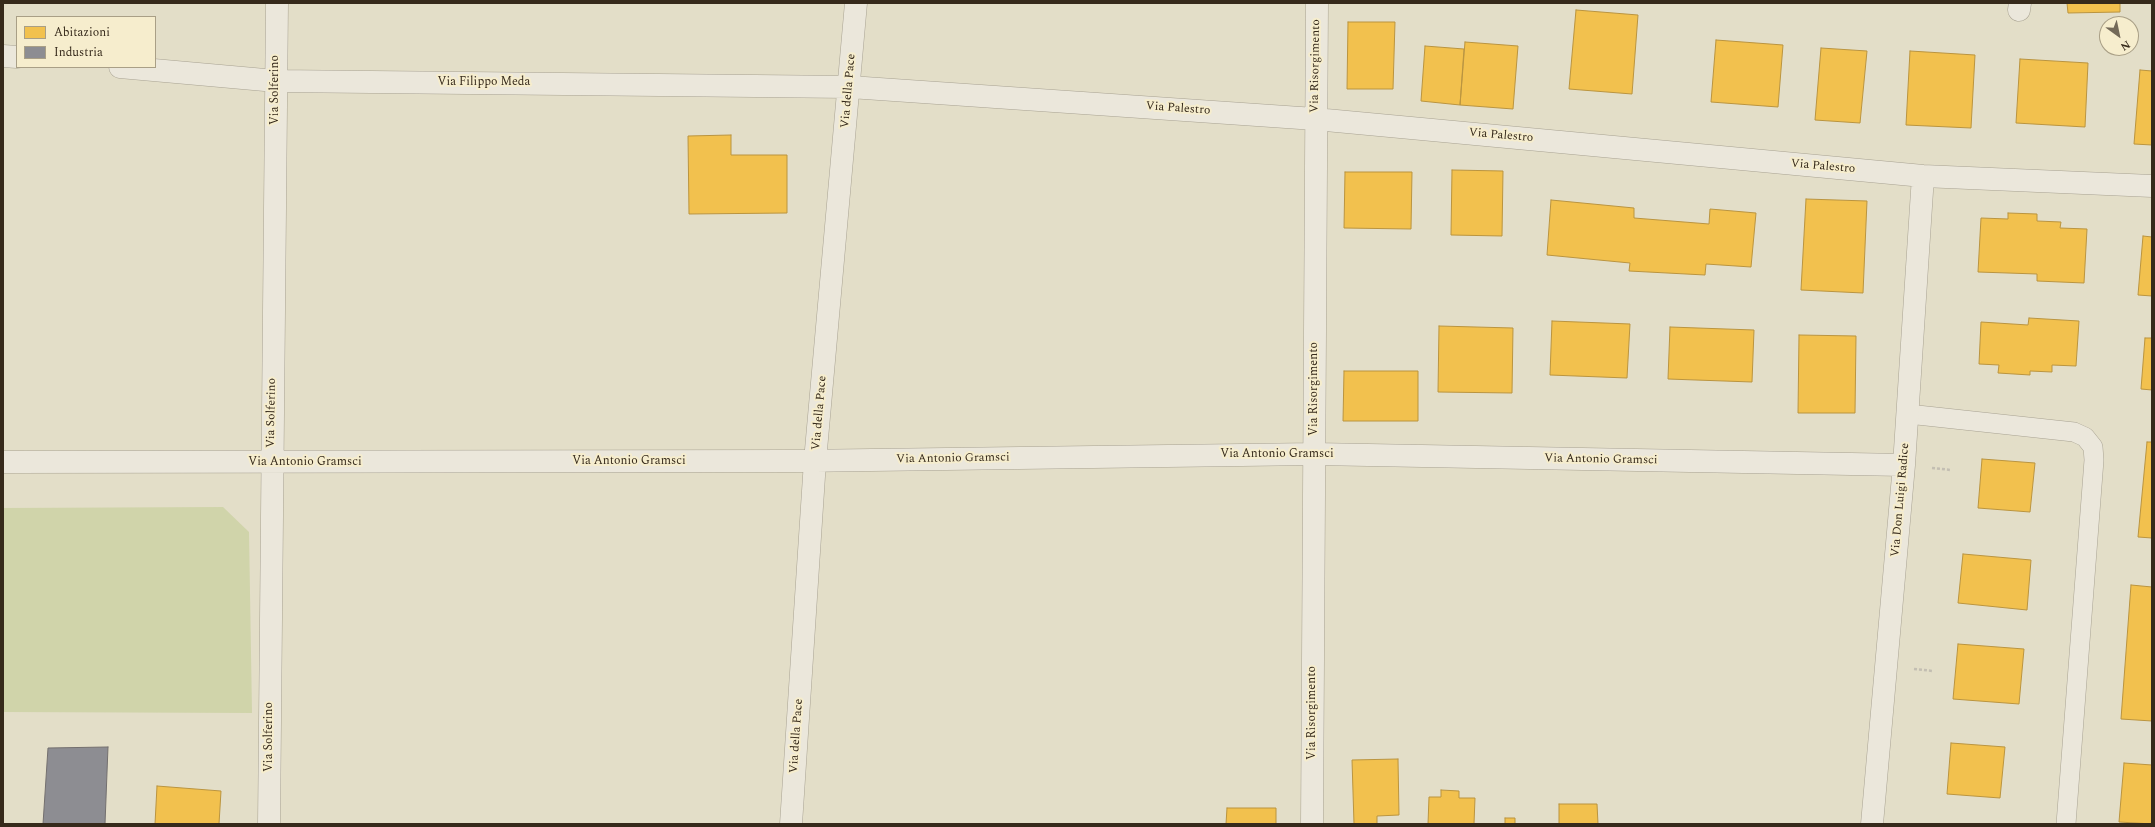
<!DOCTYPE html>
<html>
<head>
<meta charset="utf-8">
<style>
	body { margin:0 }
	#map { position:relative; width:2155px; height:827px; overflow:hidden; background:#e3dec8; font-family:Spectral,serif }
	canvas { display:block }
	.frame { position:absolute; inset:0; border:4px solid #362a1b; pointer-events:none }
	.legend { position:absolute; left:16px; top:16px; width:140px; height:52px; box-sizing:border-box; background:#f6edcd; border:1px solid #a99f86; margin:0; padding:5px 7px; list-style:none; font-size:12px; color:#362a1b }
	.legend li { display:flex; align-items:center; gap:8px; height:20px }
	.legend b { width:20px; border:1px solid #a99f86 }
	.north { position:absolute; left:2099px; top:16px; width:40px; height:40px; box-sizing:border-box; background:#f6edcd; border:1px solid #a99f86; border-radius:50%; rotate:147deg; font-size:11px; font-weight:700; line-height:16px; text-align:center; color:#362a1b }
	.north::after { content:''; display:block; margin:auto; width:14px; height:18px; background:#736958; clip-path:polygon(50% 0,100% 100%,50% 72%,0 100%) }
</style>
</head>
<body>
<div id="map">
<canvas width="2155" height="827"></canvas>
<div class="frame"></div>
<ul class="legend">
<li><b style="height:11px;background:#f2c14e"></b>Abitazioni</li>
<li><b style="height:11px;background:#8d8d92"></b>Industria</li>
</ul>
<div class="north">N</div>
</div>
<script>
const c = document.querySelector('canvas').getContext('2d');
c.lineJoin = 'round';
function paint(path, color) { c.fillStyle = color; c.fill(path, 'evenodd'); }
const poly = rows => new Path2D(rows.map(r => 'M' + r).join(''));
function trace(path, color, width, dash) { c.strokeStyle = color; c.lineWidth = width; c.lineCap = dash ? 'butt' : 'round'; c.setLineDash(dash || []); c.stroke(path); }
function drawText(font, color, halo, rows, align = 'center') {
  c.font = font + ' Spectral,serif'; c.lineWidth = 4; c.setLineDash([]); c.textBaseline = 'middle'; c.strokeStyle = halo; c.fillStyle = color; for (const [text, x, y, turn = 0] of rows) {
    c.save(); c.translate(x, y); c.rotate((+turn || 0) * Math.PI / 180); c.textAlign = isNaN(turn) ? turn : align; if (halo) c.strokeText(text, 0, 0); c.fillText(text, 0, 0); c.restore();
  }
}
paint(poly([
	[223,507,249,532,252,713,3,712,3,508]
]), '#d0d4aa');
const homes = poly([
	[2067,3,2120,3,2120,12,2068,13,2067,3],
	[1576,10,1638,15,1632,94,1569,89,1576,10],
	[1348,22,1395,22,1393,89,1347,89,1348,22],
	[1716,40,1783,45,1778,107,1711,102,1716,40],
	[1465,42,1518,46,1513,109,1460,105,1465,42],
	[1425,46,1464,49,1460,105,1421,101,1425,46],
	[1821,48,1867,51,1860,123,1815,120,1821,48],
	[1910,51,1975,55,1971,128,1906,125,1910,51],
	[2020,59,2088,63,2085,127,2016,123,2020,59],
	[2140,70,2152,71,2152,145,2134,144,2140,70],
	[731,135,731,155,787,155,787,213,689,214,688,136,731,135],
	[1452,170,1503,171,1502,236,1451,235,1452,170],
	[1345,172,1412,172,1411,229,1344,228,1345,172],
	[1806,199,1867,201,1863,293,1801,290,1806,199],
	[1551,200,1634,208,1634,218,1709,224,1710,209,1756,213,1751,267,1706,264,1705,275,1629,271,1630,263,1547,255,1551,200],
	[2008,213,2037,214,2037,221,2061,222,2060,228,2087,229,2084,283,2037,281,2037,274,1978,272,1981,218,2008,219,2008,213],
	[2143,236,2152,237,2152,296,2138,295,2143,236],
	[2029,318,2079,321,2076,366,2052,365,2052,372,2030,371,2030,375,1998,373,1999,365,1979,364,1981,322,2028,325,2029,318],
	[1552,321,1630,324,1627,378,1550,375,1552,321],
	[1439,326,1513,328,1512,393,1438,392,1439,326],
	[1670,327,1754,330,1752,382,1668,379,1670,327],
	[1799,335,1856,336,1855,413,1798,413,1799,335],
	[2145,338,2152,338,2152,390,2141,389,2145,338],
	[1344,371,1418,371,1418,421,1343,421,1344,371],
	[2147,442,2152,442,2152,538,2138,537,2147,442],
	[1982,459,2035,463,2030,512,1978,508,1982,459],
	[1963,554,2031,560,2027,610,1958,603,1963,554],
	[2131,585,2152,587,2152,721,2121,719,2131,585],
	[1958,644,2024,649,2019,704,1953,699,1958,644],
	[1951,743,2005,747,2000,798,1947,794,1951,743],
	[1398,759,1399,815,1377,816,1377,824,1354,824,1352,760,1398,759],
	[2124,763,2152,765,2152,824,2119,822,2124,763],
	[157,786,221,791,219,824,155,824,157,786],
	[1441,790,1459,791,1459,798,1475,798,1474,824,1428,824,1429,797,1441,797,1441,790],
	[1559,804,1597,804,1598,824,1559,824,1559,804],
	[1227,808,1276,808,1276,824,1226,824,1227,808],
	[1505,818,1515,818,1515,824,1505,824,1505,818]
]);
paint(homes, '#f2c14e');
trace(homes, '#ba943f', 1);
const industry = poly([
	[108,747,105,824,43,824,48,748,108,747]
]);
paint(industry, '#8d8d92');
trace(industry, '#736f6e', 1);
const service = poly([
	[1908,414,2074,432,2085,437,2093,447,2094,460,2066,824]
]);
const minor = poly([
	[2019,10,2020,3],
	[3,56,17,57],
	[120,67,276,81,850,87,1315,119,1923,176,2152,186],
	[3,462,798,461,1315,454,1904,465],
	[269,824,277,3],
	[791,824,815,461,856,3],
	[1312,824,1317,3],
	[1872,824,1904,465,1923,176]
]);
trace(service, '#a8a292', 20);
trace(minor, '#a8a292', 23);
trace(poly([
	[1932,468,1951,470],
	[1914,669,1933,671]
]), '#c3beb2', 2.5, [3, 2]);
trace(service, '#ebe7db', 19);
trace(minor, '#ebe7db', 22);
drawText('12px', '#362a1b', '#f6edcd', [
	["Via Risorgimento",1316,66,-89],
	["Via Filippo Meda",484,83],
	["Via Solferino",276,90,-90],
	["Via della Pace",849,91,-85],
	["Via Palestro",1178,109,4],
	["Via Palestro",1501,136,5],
	["Via Palestro",1823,167,5],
	["Via Risorgimento",1315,389,-90],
	["Via Solferino",272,413,-89],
	["Via della Pace",820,413,-85],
	["Via Antonio Gramsci",1277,455],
	["Via Antonio Gramsci",953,459,-1],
	["Via Antonio Gramsci",1601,460,1],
	["Via Antonio Gramsci",629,462],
	["Via Antonio Gramsci",305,463],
	["Via Don Luigi Radice",1901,500,-85],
	["Via Risorgimento",1313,713,-90],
	["Via della Pace",797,736,-86],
	["Via Solferino",270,737,-90]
]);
</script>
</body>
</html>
